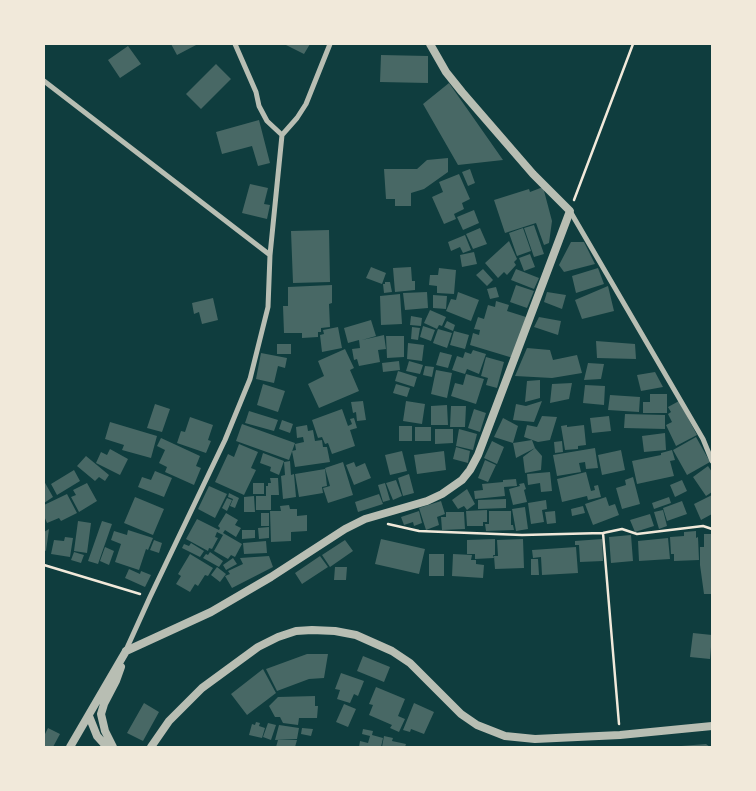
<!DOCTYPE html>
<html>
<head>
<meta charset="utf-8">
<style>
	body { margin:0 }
	#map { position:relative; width:756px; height:791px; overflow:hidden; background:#0f3d3e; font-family:Mulish,sans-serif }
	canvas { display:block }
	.frame { position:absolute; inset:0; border:45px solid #f1e9da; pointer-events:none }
</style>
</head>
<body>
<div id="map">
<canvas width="756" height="791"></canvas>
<div class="frame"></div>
</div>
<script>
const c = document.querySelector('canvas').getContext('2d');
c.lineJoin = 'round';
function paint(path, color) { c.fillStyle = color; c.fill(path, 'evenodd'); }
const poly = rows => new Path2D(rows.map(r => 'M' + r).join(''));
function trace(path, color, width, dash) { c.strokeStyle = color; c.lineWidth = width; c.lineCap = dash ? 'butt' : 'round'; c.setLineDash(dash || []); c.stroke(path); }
paint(poly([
	[171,44,198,44,177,55],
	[284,44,310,44,304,54],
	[128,46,141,64,120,78,108,60],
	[381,55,428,56,428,83,380,82],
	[216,64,231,79,201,109,186,94],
	[449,83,503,160,458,165,423,104],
	[259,120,270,163,258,166,252,146,222,154,216,132],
	[448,158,448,172,424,189,411,193,411,206,395,206,395,199,386,199,384,169,417,169,427,160],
	[470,169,475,183,468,186,462,172],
	[459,174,470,199,462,203,464,209,454,214,456,219,444,224,432,197,443,192,439,182],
	[250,184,268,188,264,204,270,205,267,219,242,213],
	[543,187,552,221,549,243,544,245,536,223,505,233,494,200,529,189,530,192],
	[474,210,479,223,463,230,457,217],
	[534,225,544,254,534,257,524,228],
	[480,228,487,244,473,249,466,234],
	[523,228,531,251,517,256,509,233],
	[329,230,330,282,293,283,291,231],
	[465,235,471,250,463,253,460,247,451,251,448,242],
	[509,241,517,259,514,262,516,265,507,275,504,272,498,278,485,263],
	[571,242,584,242,595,264,564,272,559,265],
	[474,252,477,264,462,267,460,255],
	[530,254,535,267,524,271,519,258],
	[371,267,386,273,382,284,366,278],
	[411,267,412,281,415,281,415,290,395,292,393,268],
	[439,268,456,270,454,294,437,293,437,286,429,285,430,275,438,275],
	[598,268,604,284,576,293,572,276],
	[483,269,493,280,487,286,476,275],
	[516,269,539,278,534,289,511,280],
	[385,282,390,282,392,292,384,293,383,284,385,284],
	[332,285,332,303,329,304,330,327,321,328,321,332,318,332,318,337,302,338,302,333,284,333,283,306,288,306,288,287],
	[516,285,534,291,527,308,510,302],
	[608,286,614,311,582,319,575,300],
	[496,287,499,297,490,299,487,289],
	[427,292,428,308,405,310,403,293],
	[458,292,479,300,471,321,446,311,451,299,456,300],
	[547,292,566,295,562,309,544,302],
	[400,294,402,324,381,325,380,296],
	[433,295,447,296,446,309,433,308],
	[213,298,218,320,202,324,199,312,194,314,192,303],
	[496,301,509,305,507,311,526,317,513,358,470,345,473,333,479,335,480,330,474,329,478,317,484,319,488,305,495,307],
	[430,310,446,317,442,326,439,325,437,329,424,323],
	[411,316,422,318,421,326,410,325],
	[539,317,561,321,558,335,534,327],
	[371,320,376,336,362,340,384,335,386,349,378,350,380,362,359,366,357,359,354,360,352,349,360,348,359,340,348,343,344,328],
	[447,321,455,325,453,331,444,327],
	[423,326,435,330,431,341,420,337],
	[338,327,342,348,322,352,320,335,324,334,323,330],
	[412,327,420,328,418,340,411,339],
	[438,329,452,333,447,348,433,343],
	[454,331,469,335,465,349,450,345],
	[386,336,404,336,404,357,387,358],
	[596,341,635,344,636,359,597,358],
	[408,343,424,345,422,361,407,359],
	[277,344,291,344,291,354,277,354],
	[527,348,550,350,553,360,577,355,582,373,552,378,515,376],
	[345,349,354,368,350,370,359,391,319,408,308,384,324,376,318,361],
	[473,350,486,354,479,374,467,369,465,374,452,370,457,356,463,358,465,352,471,354],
	[440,352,452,355,448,368,436,365],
	[261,353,287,358,285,368,278,366,274,383,256,379],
	[486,357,504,362,497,388,486,385,488,378,481,376],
	[399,361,400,370,383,372,382,363],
	[409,361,423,365,420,374,406,371],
	[588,363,604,364,601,379,584,380],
	[425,366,434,367,432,377,423,375],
	[436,370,452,373,447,398,431,394],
	[398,371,417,377,414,387,395,381],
	[655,372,663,387,641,391,637,375],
	[466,374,484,379,476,404,451,396,455,383,463,385],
	[540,380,540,398,525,402,527,381],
	[572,383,569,399,550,403,552,384],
	[263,384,285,391,278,412,257,405],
	[396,384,410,388,407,397,393,393],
	[585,385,605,386,604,405,583,403],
	[650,394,667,394,667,413,643,413,643,402,650,402],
	[610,395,640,397,639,412,608,410],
	[363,401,366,420,357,421,356,412,353,413,351,402],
	[406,401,425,404,422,424,403,421],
	[542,401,534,422,513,420,516,404,526,406],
	[679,401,697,435,676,446,666,425,672,422,668,414,671,412,668,407],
	[155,404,170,409,162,432,147,428],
	[447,405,448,425,431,425,431,406],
	[451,406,466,406,465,427,450,427],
	[342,409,348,426,352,424,350,419,354,418,357,428,350,430,355,446,332,454,328,443,325,444,322,437,318,438,312,420],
	[474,409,486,413,480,432,468,428],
	[249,411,278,420,274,431,245,423],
	[625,414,665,415,665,429,624,428],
	[542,416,557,417,550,440,538,442,524,437,527,425,537,427],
	[609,416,611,431,592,433,590,418],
	[190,417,213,425,208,440,211,441,206,453,177,443,181,431,185,432],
	[503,418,518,426,513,443,494,437],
	[282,420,293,424,290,433,279,429],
	[110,422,157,436,151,458,122,450,124,445,105,439],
	[242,424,295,443,289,460,236,441],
	[307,425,308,431,313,430,315,441,322,440,323,447,327,447,330,462,295,467,292,451,296,450,295,444,304,442,303,437,297,438,296,427],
	[567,425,567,427,584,425,586,445,578,446,578,449,565,450,561,426],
	[399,426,412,426,412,441,399,441],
	[415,427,431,427,431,441,415,441],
	[435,429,453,429,453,443,435,444],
	[459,429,477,434,473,450,456,446],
	[665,433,666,450,644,452,642,436],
	[696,437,710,462,687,475,673,450],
	[161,438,200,456,196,466,201,468,194,485,165,472,167,467,159,463,165,450,157,446],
	[532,440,535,448,516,458,513,443],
	[492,441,504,447,497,464,484,458],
	[562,441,563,452,555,453,554,442],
	[239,444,258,452,251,468,256,470,244,495,215,482,228,454,234,457],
	[456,447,470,451,468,463,453,459],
	[535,448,542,456,541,470,525,473,523,457],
	[595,448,598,468,586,469,585,462,579,463,581,472,557,476,553,455],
	[110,449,128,459,120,475,96,463,101,452,107,455],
	[621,450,625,470,602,475,598,455],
	[672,450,675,460,670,461,674,476,637,484,632,461,661,455,661,453],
	[402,451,407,471,390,475,385,455],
	[444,451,446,470,417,474,414,455],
	[263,453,284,461,279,475,270,471,271,467,260,463],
	[86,456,109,475,105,481,99,477,95,481,77,466],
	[485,460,496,465,488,482,478,478],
	[290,461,291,475,294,474,296,497,283,499,281,476,285,475,284,462],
	[343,462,353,495,328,503,323,488,330,486,325,468],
	[354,462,356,467,365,463,371,478,354,485,346,465],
	[708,466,712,472,712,492,706,496,693,477],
	[325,469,327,486,322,487,323,493,299,497,295,474],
	[74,470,80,481,57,495,51,484],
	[155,471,172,478,164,497,138,487,142,477,151,480],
	[550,472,552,491,541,492,540,483,528,485,527,474],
	[586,472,591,491,595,490,594,486,598,485,601,497,588,500,587,496,562,502,557,479],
	[409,474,414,493,403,496,398,478],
	[633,477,640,504,622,509,616,488,626,485,625,480],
	[270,478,278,478,279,495,271,495,271,510,256,510,256,496,266,496,266,486,268,486,268,483,271,483],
	[516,479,517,486,504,487,505,496,475,499,474,491,483,490,482,484,503,482,503,480],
	[396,480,402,496,393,500,386,483],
	[682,480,687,491,675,497,670,485],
	[44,481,53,497,44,503],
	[87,483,97,501,79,512,71,497,76,495,73,490],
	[253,483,264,483,264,494,253,494],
	[385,483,390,500,383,502,378,485],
	[524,483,526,489,524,490,527,502,513,505,509,489,520,486,519,484],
	[209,486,227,494,215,518,198,509],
	[467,489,475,504,467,510,464,506,458,509,452,500],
	[229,493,239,498,235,508,230,506,233,499,228,497],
	[67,494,77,513,61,521,59,518,47,523,44,516,44,505],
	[379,494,383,504,358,512,355,502],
	[712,495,712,514,701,520,694,504],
	[254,496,255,512,244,512,244,497],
	[135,497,164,509,153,535,124,523],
	[606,497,609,506,615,504,619,515,593,525,585,504],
	[669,497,671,503,654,509,652,503],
	[227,498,232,500,227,511,222,508],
	[506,499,506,508,478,509,478,500],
	[546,500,547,509,542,510,544,522,531,524,528,503],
	[441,501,445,514,437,517,439,525,426,530,419,508],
	[682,501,687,514,667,521,663,508],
	[289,505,290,509,297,509,297,516,307,515,307,531,291,532,291,541,271,542,270,511,281,511,280,506],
	[583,506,585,513,572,516,571,509],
	[525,507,528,529,516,531,512,509],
	[487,510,487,522,483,522,483,526,467,526,466,511],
	[663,510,667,526,659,529,654,512],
	[419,511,422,523,414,526,413,522,404,525,401,517],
	[489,511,511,511,511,525,513,525,514,530,486,531,485,524,489,524],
	[555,511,556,523,547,524,545,512],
	[446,512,464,512,465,529,442,530,441,517,446,517],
	[226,513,238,520,235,525,241,528,236,537,225,530,223,533,242,544,235,557,231,555,228,559,214,551,223,535,217,532,215,537,218,538,212,549,209,548,208,551,186,539,197,519,219,530,220,528,218,526],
	[261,513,269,513,269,526,261,526],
	[650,514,654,526,635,532,630,520],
	[78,521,91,523,87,553,74,551],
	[102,521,112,524,98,564,88,561],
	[269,527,269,538,259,539,258,528],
	[49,529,46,551,44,550,44,532],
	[128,530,153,538,148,550,146,549,139,570,115,562,121,544,111,540,114,531,127,535],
	[242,530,255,530,255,538,242,539],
	[696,531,696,538,698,537,699,560,674,561,674,554,671,554,670,537,684,536,684,532],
	[704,534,712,534,712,594,704,594,700,565,700,547,704,547],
	[631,535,633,561,611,563,609,537],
	[65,537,73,538,70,557,51,554,54,540,64,541],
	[668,538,670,559,639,561,638,541],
	[381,539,425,549,419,574,375,564],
	[495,539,495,555,493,555,494,558,475,559,475,554,467,554,467,540],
	[523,539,524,568,495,569,494,556,498,556,497,540],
	[602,539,603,561,580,562,579,545,575,545,575,541],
	[154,540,162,543,159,553,150,550],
	[345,540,353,551,330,567,322,555],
	[266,541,267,553,244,554,243,543],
	[191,543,204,551,200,557,182,548,184,544,189,546],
	[105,547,114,551,109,565,100,561],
	[576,547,578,573,542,575,541,557,533,558,532,550],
	[74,552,84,555,81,563,71,560],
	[210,552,223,561,219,567,203,558,206,554,208,555],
	[190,554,213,568,208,576,205,575,198,586,195,584,190,592,176,584,181,576,178,574],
	[429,554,444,554,444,576,429,576],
	[453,554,472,555,471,560,476,560,476,564,484,565,483,578,452,576],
	[269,556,273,567,232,588,225,576,230,574,228,571,243,564,240,558],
	[320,556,328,567,302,584,295,573],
	[233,558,237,564,226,570,223,565],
	[531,559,538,559,539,575,531,575],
	[217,567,226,574,220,582,211,575],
	[335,567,347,567,346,580,334,580],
	[129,569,140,574,141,571,151,575,145,587,125,578],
	[693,633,712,635,710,659,690,657],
	[307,654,328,654,324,678,309,679,277,691,266,669],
	[363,656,390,667,384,682,357,671],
	[263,669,276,693,247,715,231,694],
	[341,673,364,681,358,696,354,694,350,703,337,699,340,690,335,689],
	[376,687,405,699,398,716,405,719,399,732,390,728,392,725,369,715,373,705,369,704],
	[315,696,315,706,318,706,317,718,299,718,298,725,283,723,280,717,275,717,269,706,278,697],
	[144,703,159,712,143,741,127,733],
	[414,703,434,712,424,734,411,729,410,732,403,730],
	[344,704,356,709,348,727,336,722],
	[256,722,260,723,259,726,265,728,262,738,249,735,252,724,255,725],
	[268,723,276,725,271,740,263,737],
	[279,725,299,728,297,739,275,740],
	[48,728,60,734,53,747,44,747,44,736],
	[302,728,313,729,311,736,301,734],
	[363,729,373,731,372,735,383,738,381,747,359,747,360,741,368,743,370,736,362,734],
	[384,736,393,738,392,741,406,744,405,747,382,747],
	[278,740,297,740,295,747,276,747],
	[706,744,710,747,681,747,681,746]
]), '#486865');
trace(poly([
	[574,200,633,44],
	[388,524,419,531,522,535,603,533,622,529,637,534,703,526,712,529],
	[603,533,619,724],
	[44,565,140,594]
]), '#f1e9da', 2.5);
trace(poly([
	[235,44,256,92,259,106,267,121,282,135],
	[44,81,270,255],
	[570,211,703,439,712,461],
	[126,650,150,597,225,440,250,379,268,307,270,255,282,135,297,118,306,104,330,44]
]), '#b8beb3', 5);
trace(poly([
	[126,651,211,612,271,577,345,529,365,519,427,501,442,494,462,480,470,470,478,455,570,211,533,174,462,92,446,72,430,44],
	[89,716,97,736,107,747],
	[70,747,126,651],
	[113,747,105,731,101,714,104,704,116,681,121,667],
	[151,747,169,721,202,688,258,647,278,637,296,631,312,630,335,631,356,635,392,651,410,663,461,714,477,725,505,736,535,739,620,735,712,726]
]), '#b8beb3', 8);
</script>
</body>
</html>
